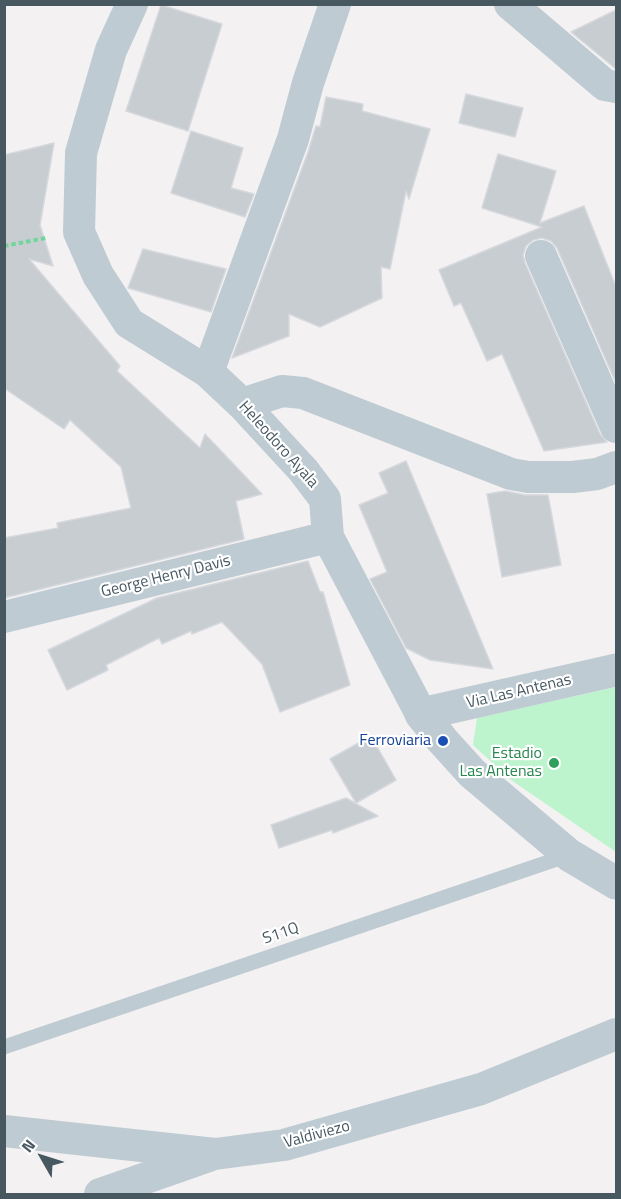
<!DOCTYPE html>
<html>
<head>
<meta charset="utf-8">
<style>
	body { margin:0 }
	#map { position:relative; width:621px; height:1199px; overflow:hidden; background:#f4f1f2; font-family:"Titillium Web",sans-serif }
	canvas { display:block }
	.frame { position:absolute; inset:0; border:6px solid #475861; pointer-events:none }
	.north { position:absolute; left:12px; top:1127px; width:60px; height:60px; -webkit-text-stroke:4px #fff; paint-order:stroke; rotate:309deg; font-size:16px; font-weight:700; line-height:24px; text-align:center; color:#475861 }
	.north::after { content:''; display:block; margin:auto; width:21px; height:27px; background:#475861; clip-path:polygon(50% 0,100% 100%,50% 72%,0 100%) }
</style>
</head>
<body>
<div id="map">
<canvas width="621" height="1199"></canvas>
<div class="frame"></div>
<div class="north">N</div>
</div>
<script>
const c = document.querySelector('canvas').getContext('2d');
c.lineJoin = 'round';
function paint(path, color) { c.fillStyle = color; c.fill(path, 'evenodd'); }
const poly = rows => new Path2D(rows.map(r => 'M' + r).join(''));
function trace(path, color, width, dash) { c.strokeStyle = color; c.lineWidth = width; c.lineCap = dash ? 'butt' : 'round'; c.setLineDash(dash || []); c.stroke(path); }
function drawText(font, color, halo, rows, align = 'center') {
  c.font = font + ' "Titillium Web",sans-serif'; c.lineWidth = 4.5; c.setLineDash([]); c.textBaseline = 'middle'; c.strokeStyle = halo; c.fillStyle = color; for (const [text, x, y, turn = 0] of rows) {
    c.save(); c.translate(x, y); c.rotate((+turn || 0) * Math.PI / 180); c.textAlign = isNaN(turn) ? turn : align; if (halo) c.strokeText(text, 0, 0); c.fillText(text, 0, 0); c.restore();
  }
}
paint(poly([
	[616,687,616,852,511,780,473,745,477,718]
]), '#bdf4cd');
const building = poly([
	[161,5,222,24,188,131,126,111,161,5],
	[616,10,616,69,571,32,616,10],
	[466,94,523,108,515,137,459,123,466,94],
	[326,97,363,104,362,111,430,129,409,199,406,191,390,269,381,267,382,298,320,327,289,314,289,336,232,358,308,152,316,126,320,127,326,97],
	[191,131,243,148,231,188,254,194,245,217,171,193,191,131],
	[54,143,40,225,53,266,29,259,120,366,117,371,200,448,205,434,262,494,236,501,244,539,4,598,4,538,58,528,57,523,131,508,121,467,70,420,64,429,4,388,4,155,54,143],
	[498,154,556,171,540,223,584,206,616,287,616,383,557,248,551,241,542,238,533,240,526,246,523,255,525,263,600,434,607,442,544,451,502,354,487,361,461,303,454,306,439,270,542,227,482,208,498,154],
	[143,249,226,269,211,312,128,288,143,249],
	[406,461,493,669,430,660,406,648,370,579,387,572,359,505,388,493,379,473,406,461],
	[505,491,525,495,548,495,561,565,502,577,487,494,505,491],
	[308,561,320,592,323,592,350,685,280,712,262,664,222,622,192,634,191,631,162,644,159,638,106,665,108,670,67,690,48,650,157,598,308,561],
	[371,736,396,780,356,803,330,759,371,736],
	[346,798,378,816,333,833,332,830,279,848,271,825,346,798]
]);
paint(building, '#c8cdd2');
trace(building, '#d5d8dd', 1.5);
trace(poly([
	[4,246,46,238]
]), '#71d69a', 4, [4.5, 3]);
trace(poly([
	[4,1047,569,855]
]), '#becbd2', 15);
trace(poly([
	[132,4,111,50,81,153,79,232,98,275,129,323,208,372,242,404,303,470,325,499,328,537,421,714],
	[510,4,605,85,616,87],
	[541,256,616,427],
	[208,372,293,139,308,83,335,4],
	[242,404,282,391,303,393,511,474,528,477,573,477,597,474,616,467],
	[4,617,328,537],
	[4,1131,215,1154,284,1145,481,1089,616,1034],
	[100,1194,209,1156]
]), '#becbd2', 32);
trace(poly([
	[616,670,421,714,443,741,472,773,569,855,616,883]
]), '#becbd2', 33);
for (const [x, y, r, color] of [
	[443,741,6,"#1a4fb4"],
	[554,763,6,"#2e9e5b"]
]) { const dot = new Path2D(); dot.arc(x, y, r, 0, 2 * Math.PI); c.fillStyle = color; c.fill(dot); trace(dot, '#fff', 2); }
drawText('16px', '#475861', '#fff', [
	["Heleodoro Ayala",278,445,48],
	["George Henry Davis",166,577,-14],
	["Via Las Antenas",519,692,-13],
	["S11Q",281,934,-19],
	["Valdiviezo",317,1135,-15]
]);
drawText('16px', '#164399', '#fff', [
	["Ferroviaria",431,741]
], 'right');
drawText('16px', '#27864d', '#fff', [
	["Estadio",542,754],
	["Las Antenas",542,772]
], 'right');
</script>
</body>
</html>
